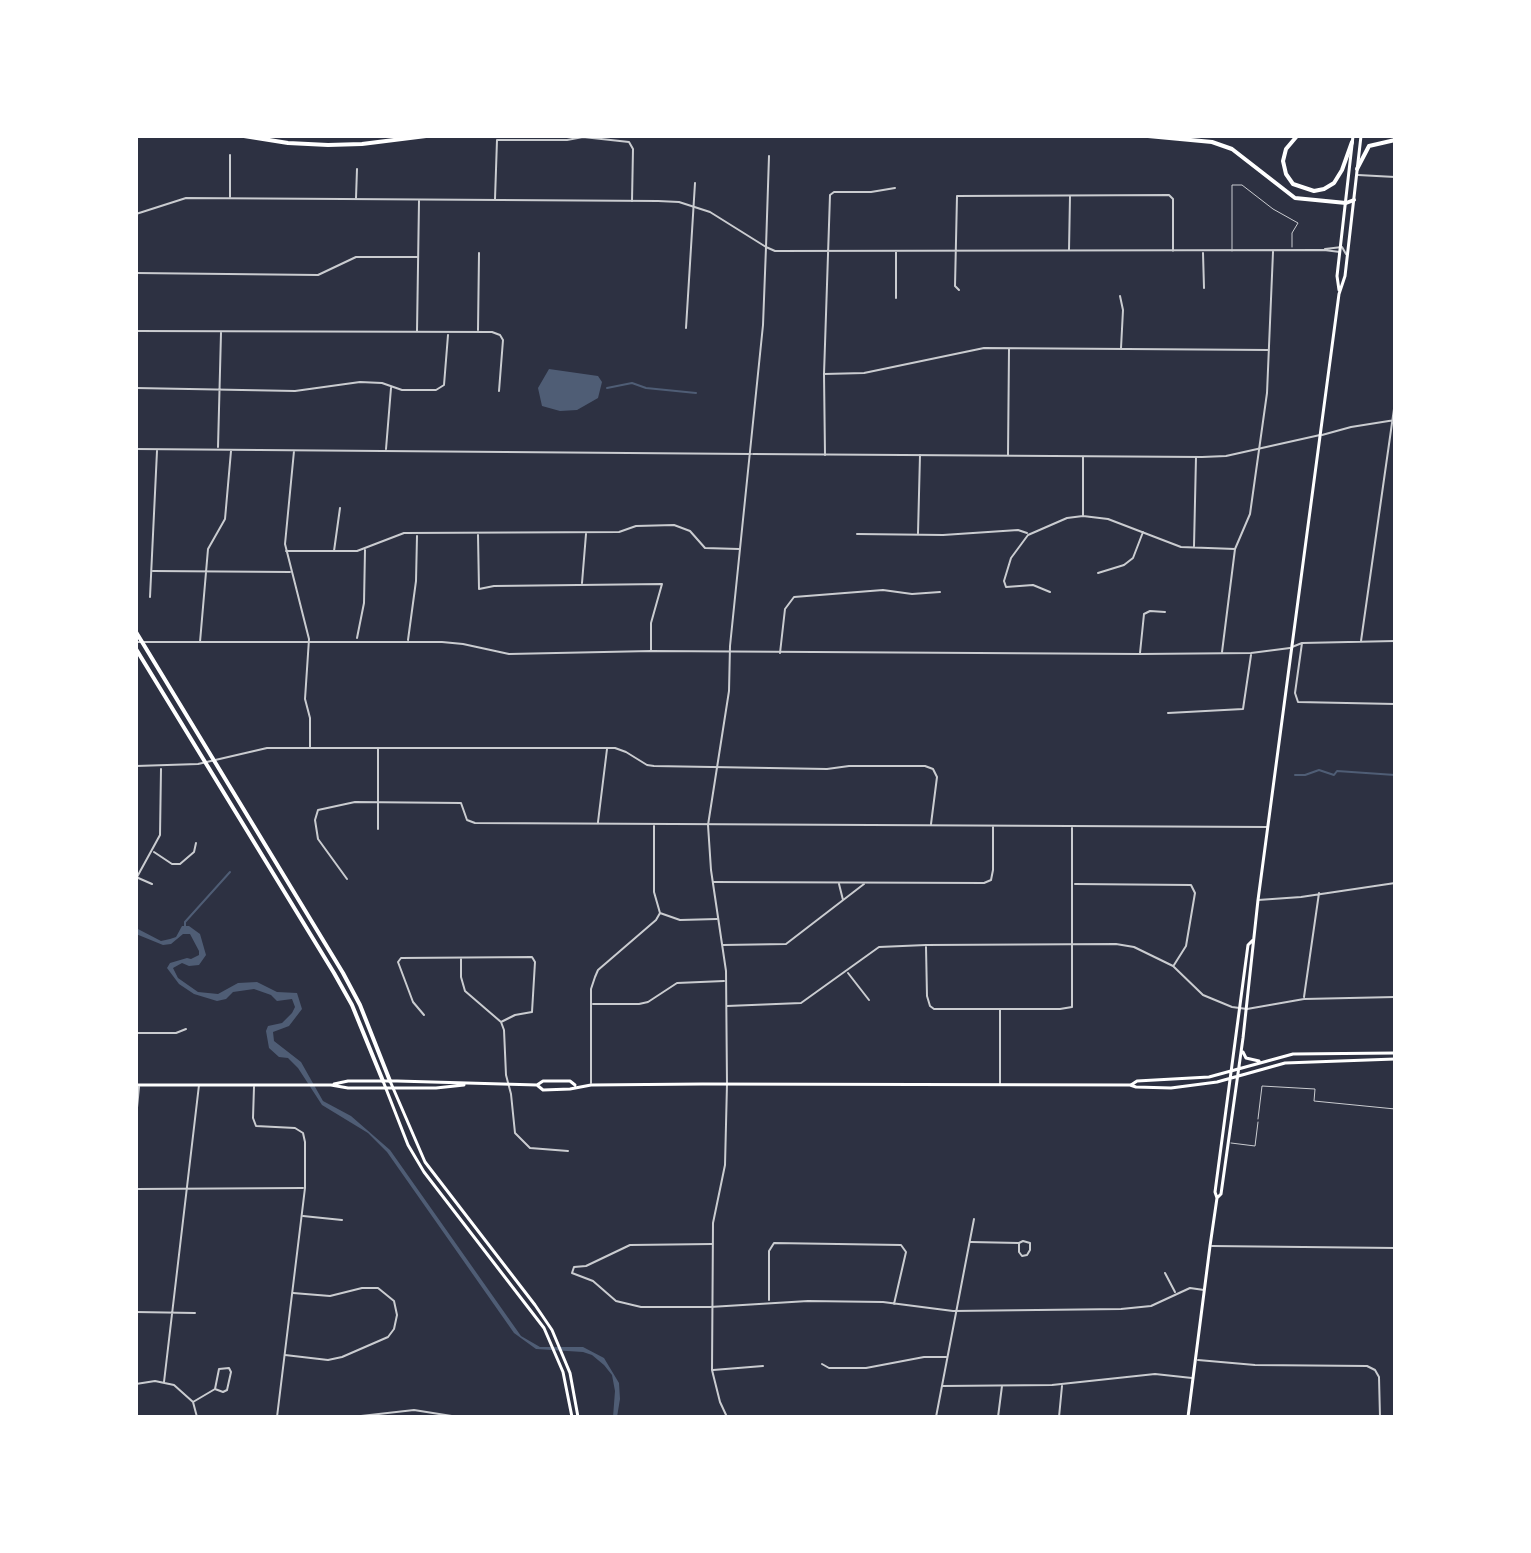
<!DOCTYPE html>
<html>
<head>
<meta charset="utf-8">
<style>
	body { margin:0 }
	#map { position:relative; width:1531px; height:1553px; overflow:hidden; background:#2d3142; font-family:"Alegreya Sans",sans-serif }
	canvas { display:block }
	.frame { position:absolute; inset:0; border:138px solid #fff; pointer-events:none }
</style>
</head>
<body>
<div id="map">
<canvas width="1531" height="1553"></canvas>
<div class="frame"></div>
</div>
<script>
const c = document.querySelector('canvas').getContext('2d');
c.lineJoin = 'round';
function paint(path, color) { c.fillStyle = color; c.fill(path, 'evenodd'); }
const poly = rows => new Path2D(rows.map(r => 'M' + r).join(''));
function trace(path, color, width, dash) { c.strokeStyle = color; c.lineWidth = width; c.lineCap = dash ? 'butt' : 'round'; c.setLineDash(dash || []); c.stroke(path); }
paint(poly([
	[549,369,598,376,602,382,598,398,577,410,560,411,542,406,538,388],
	[182,926,189,926,200,934,206,955,199,965,189,966,182,963,173,968,178,978,198,992,218,994,238,983,257,982,277,992,297,993,302,1009,289,1026,273,1032,274,1041,301,1062,323,1101,351,1116,390,1150,521,1336,540,1347,583,1347,604,1358,619,1383,620,1399,617,1417,613,1417,615,1391,612,1375,604,1365,592,1355,583,1352,536,1349,514,1333,387,1152,368,1133,322,1105,298,1068,288,1058,279,1057,269,1048,266,1031,268,1026,282,1023,292,1013,295,1007,292,999,277,1001,271,995,254,989,233,992,226,999,217,1001,194,994,179,984,167,968,170,963,187,958,191,959,199,955,199,951,190,934,183,934,171,944,163,945,136,934,136,928,161,941,170,939,176,937]
]), '#4f5d75');
trace(poly([
	[607,388,632,383,646,388,696,393],
	[1295,775,1305,775,1319,770,1334,775,1337,771,1395,775],
	[185,929,185,922,230,872]
]), '#4f5d75', 2);
trace(poly([
	[1232,251,1232,185,1242,185,1273,209,1298,223,1292,233,1292,247],
	[1258,1119,1262,1086,1315,1089,1314,1101,1395,1109],
	[1231,1143,1255,1146,1258,1122]
]), '#caccd0', 1);
trace(poly([
	[769,156,766,247,775,251,1324,250,1340,252],
	[1358,175,1395,177],
	[230,197,230,155],
	[356,198,357,169],
	[495,199,497,140,567,140,583,137,629,142,633,149,632,201],
	[1325,249,1342,247,1346,254],
	[1069,250,1070,196],
	[896,252,896,298],
	[1203,253,1204,288],
	[136,273,318,275,356,257,417,257],
	[959,290,955,286,957,196,1169,195,1173,199,1173,251],
	[1120,296,1123,310,1121,348],
	[686,328,695,183],
	[478,330,479,253],
	[136,331,492,332,500,335,503,340,499,391],
	[417,331,419,201],
	[824,374,864,373,984,348,1269,350],
	[136,388,295,391,360,382,382,383,402,390,436,390,444,385,448,335],
	[1322,435,1351,427,1395,420],
	[218,447,221,333],
	[136,449,751,454],
	[386,449,391,388],
	[294,451,285,544,309,639,305,699,310,718,310,747],
	[825,455,824,374,830,195,834,192,871,192,895,188],
	[1008,455,1009,349],
	[1083,457,1083,515],
	[918,533,920,455],
	[857,534,943,535,1018,530,1027,533],
	[478,535,479,589,494,586,662,584,651,623,651,650],
	[1194,546,1196,457],
	[286,551,357,551,404,533,619,532,636,526,674,525,690,531,705,548,739,549],
	[334,551,340,508],
	[153,571,290,572],
	[1098,573,1124,565,1133,558,1143,532],
	[582,583,586,534],
	[1050,592,1033,585,1006,587,1004,581,1011,558,1028,535,1067,518,1083,516,1108,519,1181,547,1235,549],
	[150,597,157,451],
	[357,638,364,603,365,550],
	[408,640,416,581,417,536],
	[1361,641,1395,402],
	[200,642,208,549,225,519,231,451],
	[1302,643,1295,693,1298,702,1395,704],
	[1292,647,1302,643,1395,641],
	[1222,652,1235,549,1250,514,1267,393,1273,252],
	[780,653,785,609,794,597,883,590,912,594,940,592],
	[1140,653,1144,614,1150,611,1165,612],
	[1168,713,1243,709,1251,655],
	[136,766,198,764,267,748,615,748,626,752,647,765,654,766,827,769,849,766,925,766,933,769,937,777,931,824],
	[598,822,607,749],
	[654,826,654,892,660,913,680,920,717,919],
	[378,829,378,749],
	[154,852,172,864,180,864,194,852,196,843],
	[136,877,152,884],
	[137,877,160,835,161,769],
	[347,879,318,839,315,820,318,810,355,802,461,803,467,820,475,823,1267,827],
	[713,882,984,883,991,880,993,870,993,827],
	[839,884,843,900],
	[1075,884,1191,885,1195,893,1186,946,1174,965],
	[1258,900,1301,897,1395,883],
	[723,945,786,944,864,884],
	[926,947,927,996,930,1006,934,1009,1060,1009,1072,1007,1072,826],
	[461,958,461,977,465,991,501,1022,504,1030,506,1075,511,1094,515,1133,530,1148,568,1151],
	[848,973,869,1000],
	[1304,997,1319,893],
	[593,1004,639,1004,648,1002,677,983,724,981],
	[727,1006,801,1003,879,947,926,945,1116,944,1134,947,1173,966,1203,995,1232,1007,1247,1009,1304,999,1395,997],
	[1000,1010,1000,1084],
	[424,1015,413,1002,398,962,401,958,532,957,535,962,532,1012,515,1015,501,1022],
	[136,1033,176,1033,186,1029],
	[591,1083,591,989,595,977,598,970,656,920,660,913],
	[136,1118,139,1087],
	[136,1189,303,1188],
	[303,1216,342,1220],
	[971,1242,1019,1243,1019,1252,1022,1256,1027,1255,1030,1250,1030,1243,1023,1241,1019,1243],
	[712,1244,630,1245,586,1266,574,1267,572,1273,593,1281,616,1301,641,1307,710,1307,808,1301,883,1302,953,1311,1121,1309,1151,1306,1190,1288,1204,1290],
	[1212,1246,1395,1248],
	[1165,1273,1175,1292],
	[769,1300,769,1251,774,1243,901,1245,906,1252,894,1304],
	[136,1312,195,1313],
	[285,1355,328,1360,342,1357,388,1337,394,1329,397,1315,394,1301,378,1288,362,1288,330,1296,293,1293],
	[1198,1360,1255,1365,1367,1366,1375,1370,1379,1377,1380,1417],
	[822,1364,829,1368,866,1368,924,1357,946,1357],
	[713,1370,763,1366],
	[164,1382,199,1085],
	[136,1384,155,1381,174,1385,193,1402,197,1417],
	[942,1386,1052,1385,1155,1374,1192,1378],
	[193,1402,215,1389,223,1392,227,1390,231,1372,229,1368,219,1369,215,1389],
	[278,1417,361,1416,414,1410,458,1417],
	[499,1417,501,1417],
	[936,1417,974,1219],
	[998,1417,1002,1386],
	[1059,1417,1062,1386]
]), '#caccd0', 2);
trace(poly([
	[136,214,186,198,658,201,679,202,710,212,766,247,763,325,730,646,729,691,708,825,711,870,726,971,727,1084,725,1165,713,1223,712,1370,720,1402,727,1417],
	[753,454,1202,457,1226,456,1320,435],
	[136,642,442,642,463,644,509,654,651,651,1140,654,1251,653,1290,648],
	[254,1087,253,1118,256,1126,295,1128,303,1133,305,1142,305,1188,277,1417]
]), '#caccd0', 2);
trace(poly([
	[1339,290,1337,276,1353,136],
	[1243,1052,1246,1058,1259,1061],
	[334,1084,348,1081,397,1081,537,1085,543,1081,570,1081,575,1085],
	[136,1085,331,1085,348,1088,436,1088,464,1085],
	[537,1085,543,1090,570,1089,591,1085,702,1084,1130,1085,1136,1087,1171,1088,1217,1082,1285,1063,1395,1059],
	[1131,1085,1137,1081,1209,1077,1293,1054,1395,1053],
	[1217,1198,1215,1192,1248,945,1253,940],
	[1188,1417,1210,1246,1217,1198,1221,1194,1243,1038,1258,900,1339,294,1345,276,1361,136]
]), '#fff', 3);
trace(poly([
	[383,1081,408,1145,424,1172,544,1328,563,1372,572,1417],
	[390,1081,425,1162,535,1305,552,1330,570,1373,578,1417]
]), '#fff', 3);
trace(poly([
	[244,136,288,143,328,145,362,144,426,136],
	[797,136,920,136],
	[1148,136,1212,142,1232,149,1295,198,1346,203,1354,200],
	[1297,136,1286,149,1283,161,1286,174,1293,184,1314,191,1324,189,1334,183,1342,170,1352,142],
	[1357,169,1369,146,1395,140],
	[136,632,343,973,360,1005,390,1081],
	[136,649,334,973,352,1005,383,1081]
]), '#fff', 4);
</script>
</body>
</html>
